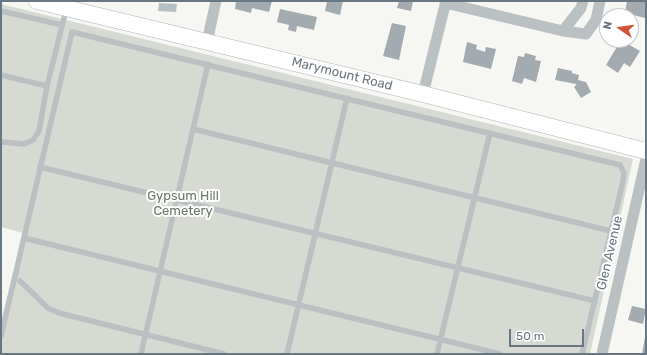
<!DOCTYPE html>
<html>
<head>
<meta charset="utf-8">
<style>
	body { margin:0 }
	#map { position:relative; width:647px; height:355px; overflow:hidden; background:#f6f6f3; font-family:Rubik,sans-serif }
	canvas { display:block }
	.frame { position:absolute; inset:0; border:2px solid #687781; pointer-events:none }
	.north { position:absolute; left:599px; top:8px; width:40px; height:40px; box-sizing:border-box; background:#fff; border:1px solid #c3c9cd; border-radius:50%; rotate:283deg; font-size:11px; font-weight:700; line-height:16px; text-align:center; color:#687781 }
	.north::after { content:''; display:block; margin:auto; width:14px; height:18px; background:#d25337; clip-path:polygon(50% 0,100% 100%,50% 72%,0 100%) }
	.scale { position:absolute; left:509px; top:329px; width:75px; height:18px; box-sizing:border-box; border:2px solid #687781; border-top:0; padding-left:5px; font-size:12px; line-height:14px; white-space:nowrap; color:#687781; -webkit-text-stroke:3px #fff; paint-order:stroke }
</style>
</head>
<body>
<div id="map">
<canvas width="647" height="355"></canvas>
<div class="frame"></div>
<div class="north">N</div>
<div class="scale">50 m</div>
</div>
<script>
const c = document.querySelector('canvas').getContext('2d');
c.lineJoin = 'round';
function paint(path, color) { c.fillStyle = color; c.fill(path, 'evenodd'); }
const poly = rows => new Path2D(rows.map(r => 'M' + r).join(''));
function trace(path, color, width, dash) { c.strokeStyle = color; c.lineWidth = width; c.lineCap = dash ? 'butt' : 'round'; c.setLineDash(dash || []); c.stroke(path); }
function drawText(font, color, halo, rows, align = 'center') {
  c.font = font + ' Rubik,sans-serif'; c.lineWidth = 4; c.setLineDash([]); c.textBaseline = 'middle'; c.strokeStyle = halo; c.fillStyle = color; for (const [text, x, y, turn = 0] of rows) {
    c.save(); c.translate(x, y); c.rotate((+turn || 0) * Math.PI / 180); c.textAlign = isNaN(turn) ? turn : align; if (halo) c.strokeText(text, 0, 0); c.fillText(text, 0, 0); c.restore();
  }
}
paint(poly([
	[1,4,633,159,590,354,1,354,1,322,23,233,1,227]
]), '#d6dad3');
paint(poly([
	[159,3,177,4,176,12,158,11]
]), '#b4c0c4');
paint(poly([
	[236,1,272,1,269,12,252,8,251,13,235,9],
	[327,1,343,1,340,15,325,11],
	[399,1,413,1,411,11,397,8],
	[627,1,646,1,645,18,625,13],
	[280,9,317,17,314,30,297,26,296,32,288,30,289,25,277,22],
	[392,23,406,26,399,60,383,56],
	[621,40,640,51,630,67,624,63,618,73,606,65],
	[467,42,477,45,476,49,485,52,486,47,496,49,491,69,463,62],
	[525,53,536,56,535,60,541,61,536,82,524,78,522,84,512,81,518,56,524,57],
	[558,68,572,71,572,73,579,75,578,80,586,82,591,92,581,98,574,87,576,85,576,84,555,80],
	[632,306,646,309,643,324,628,320],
	[645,337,646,354,642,354]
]), '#a3abb0');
const secondary = poly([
	[37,1,423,94,646,151]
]);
trace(secondary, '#aeb4b8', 17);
trace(poly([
	[1,11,62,25],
	[1,75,47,86,66,10],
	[193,129,611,231],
	[1,142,24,144,33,140,39,131,47,86],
	[40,167,595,301],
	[24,238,500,354],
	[20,281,48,308,59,313,224,354],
	[1,336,72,32,620,165,624,173,623,181,582,354],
	[141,354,208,64],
	[287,354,347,98],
	[437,354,490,133]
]), '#bbc0c3', 5.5);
trace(poly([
	[445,3,563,31,586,34,596,20,600,1],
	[563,31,581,8,583,1],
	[207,42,216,1],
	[423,94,446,1],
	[602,354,646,159]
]), '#bbc0c3', 11);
trace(secondary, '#fff', 16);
drawText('13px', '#687781', '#fff', [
	["Marymount Road",342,74,14],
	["Glen Avenue",610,253,-77]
]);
drawText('13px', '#6b7966', '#fff', [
	["Gypsum Hill",183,196],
	["Cemetery",183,211]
]);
</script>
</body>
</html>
